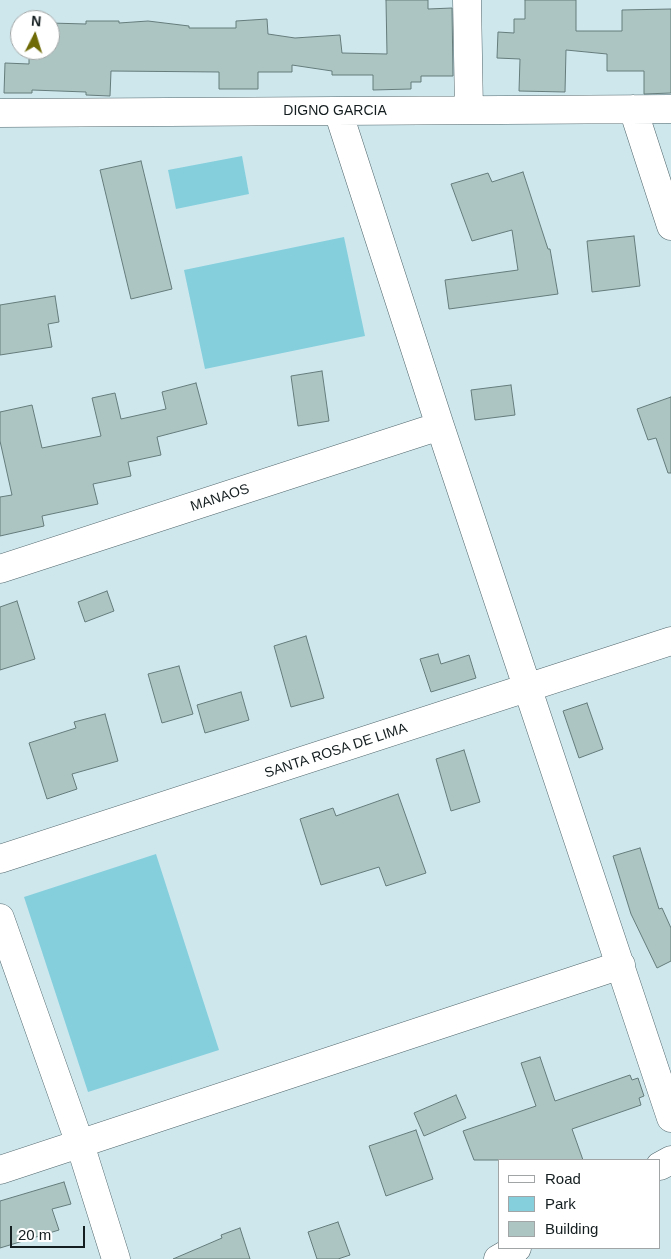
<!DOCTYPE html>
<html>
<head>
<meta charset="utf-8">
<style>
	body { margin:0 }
	#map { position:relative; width:671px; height:1259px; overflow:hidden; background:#cee7ed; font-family:Helvetica,sans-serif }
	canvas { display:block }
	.legend { position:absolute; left:498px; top:1159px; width:162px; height:90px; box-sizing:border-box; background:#fff; border:1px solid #a1a5a5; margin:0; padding:6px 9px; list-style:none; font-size:15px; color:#141d1f }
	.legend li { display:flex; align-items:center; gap:10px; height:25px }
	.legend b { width:25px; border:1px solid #a1a5a5 }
	.north { position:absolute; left:10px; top:10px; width:50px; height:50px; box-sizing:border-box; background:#fff; border:1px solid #a1a5a5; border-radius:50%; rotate:5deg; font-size:14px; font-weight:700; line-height:20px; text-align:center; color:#141d1f }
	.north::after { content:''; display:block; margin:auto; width:18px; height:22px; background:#6e6a06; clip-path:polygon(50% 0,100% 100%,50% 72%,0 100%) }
	.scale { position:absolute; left:10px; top:1226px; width:75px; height:22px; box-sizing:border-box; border:2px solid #141d1f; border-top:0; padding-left:6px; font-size:15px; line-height:18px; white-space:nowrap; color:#141d1f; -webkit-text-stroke:4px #fff; paint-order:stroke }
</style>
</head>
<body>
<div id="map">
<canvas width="671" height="1259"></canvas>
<ul class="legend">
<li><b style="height:6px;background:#fff"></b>Road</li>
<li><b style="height:14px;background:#85cfdd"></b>Park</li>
<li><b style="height:14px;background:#acc5c3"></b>Building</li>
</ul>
<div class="north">N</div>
<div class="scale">20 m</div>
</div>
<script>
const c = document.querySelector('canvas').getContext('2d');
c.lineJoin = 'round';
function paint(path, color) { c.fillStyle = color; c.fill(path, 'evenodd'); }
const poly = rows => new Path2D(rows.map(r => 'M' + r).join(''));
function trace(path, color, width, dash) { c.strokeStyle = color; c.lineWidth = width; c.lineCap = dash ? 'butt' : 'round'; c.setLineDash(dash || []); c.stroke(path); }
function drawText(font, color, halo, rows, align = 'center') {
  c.font = font + ' Helvetica,sans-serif'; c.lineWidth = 4; c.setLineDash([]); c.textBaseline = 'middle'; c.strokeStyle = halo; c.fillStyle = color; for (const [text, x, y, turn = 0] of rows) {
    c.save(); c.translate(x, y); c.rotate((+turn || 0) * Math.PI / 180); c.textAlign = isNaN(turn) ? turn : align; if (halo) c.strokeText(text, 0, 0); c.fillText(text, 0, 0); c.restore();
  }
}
paint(poly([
	[242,156,249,194,176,209,168,170],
	[344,237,365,336,205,369,184,270],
	[156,854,219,1050,88,1092,24,897]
]), '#85cfdd');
const building = poly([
	[386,0,428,0,428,9,452,8,453,76,421,76,421,82,411,82,411,89,373,90,373,75,332,75,332,71,292,65,292,72,258,72,258,89,219,89,219,72,111,71,110,96,86,95,86,92,32,90,32,93,4,93,5,63,29,64,29,50,50,50,50,23,86,24,86,21,119,21,119,23,148,21,189,26,189,28,236,28,236,21,267,19,268,34,295,38,340,35,342,53,387,54,386,0],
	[525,0,576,0,576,31,622,31,622,10,671,9,671,93,644,94,644,71,607,71,607,54,566,50,565,92,519,91,520,59,497,58,498,32,514,33,514,19,525,19,525,0],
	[141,161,172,289,131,299,100,170,141,161],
	[523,172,548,249,550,249,558,294,449,309,445,280,518,270,512,230,472,241,451,184,488,173,492,182,523,172],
	[634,236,640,286,592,292,587,241,634,236],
	[55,296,59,322,48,324,52,347,0,355,0,305,55,296],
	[322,371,329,421,298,426,291,376,322,371],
	[196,383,207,424,157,437,161,455,128,462,131,476,93,484,98,504,42,516,44,526,0,536,0,497,12,495,0,441,0,412,32,405,42,448,101,436,92,398,115,393,121,419,166,409,162,392,196,383],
	[511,385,515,415,475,420,471,390,511,385],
	[671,397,671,473,668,473,656,438,648,440,637,409,671,397],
	[107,591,114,611,85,622,78,602,107,591],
	[17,601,35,659,0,670,0,607,17,601],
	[306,636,324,698,291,707,274,646,306,636],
	[438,654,441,664,469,655,476,678,431,692,420,659,438,654],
	[179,666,193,714,162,723,148,674,179,666],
	[241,692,249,720,205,733,197,705,241,692],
	[587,703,603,749,579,758,563,711,587,703],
	[105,714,118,761,72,774,77,789,47,799,29,743,76,728,74,722,105,714],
	[464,750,480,802,451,811,436,759,464,750],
	[398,794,426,873,386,886,379,867,321,885,300,819,333,808,336,816,398,794],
	[640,848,659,909,662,908,671,928,671,961,657,968,631,914,613,856,640,848],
	[540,1057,555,1101,630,1075,632,1080,638,1078,644,1096,639,1098,641,1105,572,1129,583,1160,474,1160,463,1131,536,1106,521,1063,540,1057],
	[456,1095,466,1118,424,1136,414,1113,456,1095],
	[416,1130,433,1179,386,1196,369,1146,416,1130],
	[64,1182,71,1204,52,1209,59,1230,0,1248,0,1201,64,1182],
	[338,1222,350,1255,338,1259,317,1259,308,1232,338,1222],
	[240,1228,250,1259,173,1259,222,1238,221,1235,240,1228]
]);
paint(building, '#acc5c3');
trace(building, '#657c7b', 1);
const street = poly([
	[467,0,469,110],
	[633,109,671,226],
	[338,111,440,426,671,1118],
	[0,113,671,109],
	[0,569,440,426],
	[0,859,671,641],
	[0,918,80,1144,116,1259],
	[660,1166,671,1160],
	[0,1170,621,965],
	[498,1259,517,1248]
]);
trace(street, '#50666b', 29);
trace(street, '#fff', 28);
drawText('14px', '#141d1f', '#fff', [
	["DIGNO GARCIA",335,111],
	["MANAOS",220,498,-18],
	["SANTA ROSA DE LIMA",336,751,-18]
]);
</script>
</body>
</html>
